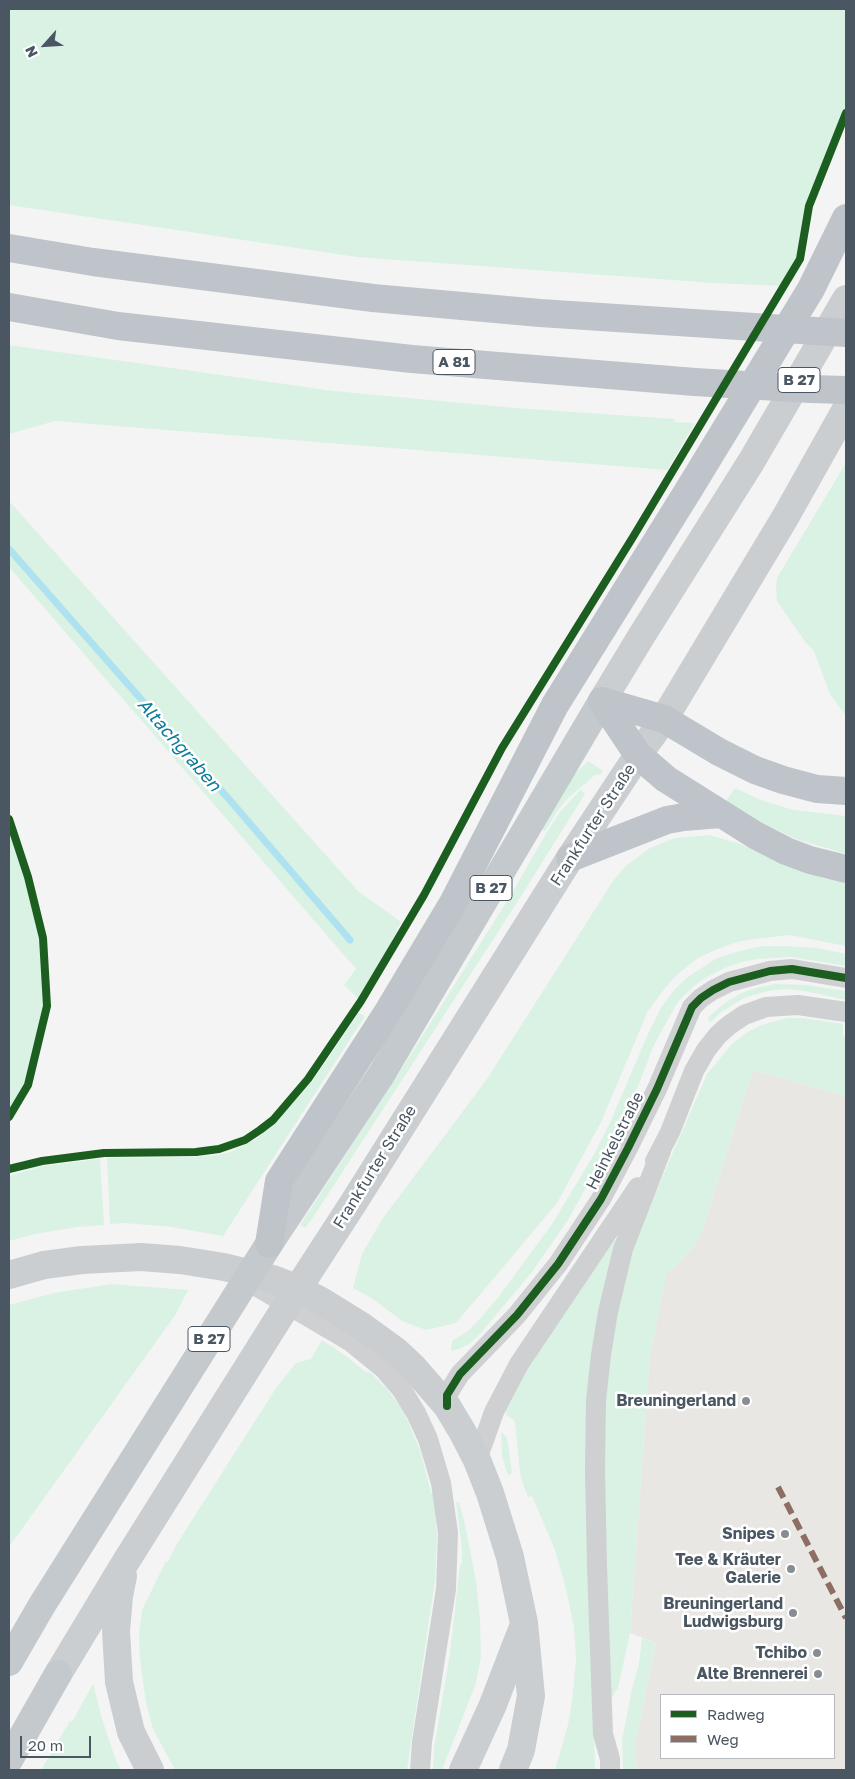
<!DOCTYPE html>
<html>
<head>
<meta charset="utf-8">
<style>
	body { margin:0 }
	#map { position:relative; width:855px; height:1779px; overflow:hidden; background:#f4f4f4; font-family:"Golos Text",sans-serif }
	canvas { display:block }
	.frame { position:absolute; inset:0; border:10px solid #4a5661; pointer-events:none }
	.legend { position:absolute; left:660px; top:1694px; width:175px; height:65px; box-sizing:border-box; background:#fff; border:1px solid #b7bbc0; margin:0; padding:6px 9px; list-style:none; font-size:15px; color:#4a5661 }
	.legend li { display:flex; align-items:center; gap:10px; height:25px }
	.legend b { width:25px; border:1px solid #b7bbc0 }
	.north { position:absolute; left:20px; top:20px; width:50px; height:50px; -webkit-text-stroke:4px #fff; paint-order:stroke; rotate:244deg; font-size:14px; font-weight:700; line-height:20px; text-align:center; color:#4a5661 }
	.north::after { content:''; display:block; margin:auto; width:18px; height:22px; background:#4a5661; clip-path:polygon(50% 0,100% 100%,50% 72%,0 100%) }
	.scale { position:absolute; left:20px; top:1736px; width:71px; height:22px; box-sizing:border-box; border:2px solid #4a5661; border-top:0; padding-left:6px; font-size:15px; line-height:18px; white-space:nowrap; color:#4a5661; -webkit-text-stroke:4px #fff; paint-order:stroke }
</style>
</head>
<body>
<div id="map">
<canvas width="855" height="1779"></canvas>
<div class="frame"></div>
<ul class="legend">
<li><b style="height:6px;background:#1b5e20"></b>Radweg</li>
<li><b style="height:6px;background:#8d6e63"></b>Weg</li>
</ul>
<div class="north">N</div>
<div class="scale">20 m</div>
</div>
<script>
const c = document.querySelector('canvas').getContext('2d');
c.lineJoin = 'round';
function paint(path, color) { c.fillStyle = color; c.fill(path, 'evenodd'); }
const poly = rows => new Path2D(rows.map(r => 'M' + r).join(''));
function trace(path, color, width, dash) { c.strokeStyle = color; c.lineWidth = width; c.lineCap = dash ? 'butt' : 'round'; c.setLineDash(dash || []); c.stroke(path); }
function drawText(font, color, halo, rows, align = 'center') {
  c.font = font + ' "Golos Text",sans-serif'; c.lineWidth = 5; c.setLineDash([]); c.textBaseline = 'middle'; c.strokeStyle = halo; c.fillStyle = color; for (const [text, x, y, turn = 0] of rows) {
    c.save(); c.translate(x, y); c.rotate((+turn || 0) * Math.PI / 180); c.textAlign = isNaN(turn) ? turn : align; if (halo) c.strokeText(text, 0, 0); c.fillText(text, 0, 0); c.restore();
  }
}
paint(poly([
	[753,1070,846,1096,846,1770,638,1770,636,1763,636,1739,656,1643,630,1633,650,1355,666,1275,686,1255,700,1237],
	[661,1695,834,1695,834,1758,661,1758]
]), '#e8e7e3');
paint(poly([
	[9,9,846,9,846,113,809,206,800,259,783,286,714,283,357,257,9,205],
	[9,345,334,391,515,408,675,419,674,422,695,423,667,470,55,421,9,434],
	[846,463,846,716,830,694,814,651,806,643,777,601,776,590,777,578],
	[9,501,358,891,401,922,361,1001,344,985,356,969,9,567],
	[588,761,603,771,600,775,595,775,567,799,558,810,545,831,542,830,552,808,572,776],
	[735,788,761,800,793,810,846,816,846,854,796,839,751,818,726,801],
	[580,790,585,793,583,797,518,901,312,1219,305,1228,300,1225,411,1054,512,893,547,832,560,812],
	[9,819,28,877,43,938,47,1006,28,1085,9,1117],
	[709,835,737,843,823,878,846,882,846,946,790,935,754,939,737,942,720,948,698,958,679,973,665,988,648,1011,601,1122,557,1203,456,1323,426,1330,402,1321,373,1299,353,1288,362,1254,383,1218,487,1079,615,878,627,865,650,848,675,838],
	[763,946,788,946,817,948,846,954,846,966,792,957,757,959,742,962,727,967,707,977,695,985,677,1003,653,1047,639,1084,615,1135,568,1220,532,1272,480,1334,469,1344,459,1349,451,1351,452,1341,468,1331,477,1322,500,1295,552,1224,593,1156,609,1125,648,1034,662,1006,676,988,688,977,717,958,740,951],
	[775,984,807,985,846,991,846,1000,804,991,786,989,768,991,744,998,720,1013,711,1022,709,1021,708,1018,712,1014,726,1002,742,993,756,988],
	[359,1013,365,1016,223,1236,172,1227,125,1223,110,1224,107,1158,192,1157,217,1155,231,1152,255,1140,265,1132,312,1082],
	[788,1018,802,1018,843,1024,843,1035,846,1038,846,1096,753,1070,700,1237,686,1255,666,1276,650,1355,630,1633,618,1688,612,1697,609,1695,603,1535,606,1387,613,1339,623,1288,635,1240,707,1074,732,1044,746,1033,761,1025],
	[100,1159,104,1225,77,1227,35,1234,9,1241,9,1176,43,1166],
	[616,1240,587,1431,595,1770,555,1770,568,1725,572,1701,576,1660,574,1627,566,1589,555,1550,532,1496,528,1497,523,1484,520,1472,515,1422,513,1419,506,1415,506,1411,527,1370,566,1309,611,1242],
	[111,1284,188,1290,176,1314,9,1547,9,1305,54,1293],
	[322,1340,346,1356,367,1373,368,1371,372,1374,387,1389,403,1410,420,1450,431,1493,434,1493,437,1538,435,1580,407,1770,175,1770,153,1729,146,1703,140,1658,139,1635,142,1610,166,1561,168,1562,175,1547,276,1388,296,1363,311,1359],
	[501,1432,507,1437,512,1473,508,1475,502,1456],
	[456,1502,459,1502,465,1525,476,1581,480,1620,481,1657,476,1683,442,1770,433,1770,434,1748,450,1653,460,1565,462,1564,462,1548],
	[642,1638,656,1643,636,1739,636,1763,638,1770,623,1770,622,1740,632,1689,639,1664],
	[93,1684,102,1719,115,1758,121,1770,41,1770,70,1721,72,1722]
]), '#d9f2e3');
trace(poly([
	[9,549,228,798,350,940]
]), '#aee2f0', 7);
trace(poly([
	[655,1161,670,1132,694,1071,706,1050,718,1035,728,1026,744,1015,766,1007,798,1005,846,1012],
	[242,1278,351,1342,384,1369,402,1390,416,1413,428,1439,441,1483,448,1533,446,1589,422,1742,420,1770],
	[447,1406,447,1395,460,1374,517,1315,558,1264,601,1199,628,1148,657,1089,692,1007,701,998,713,990,729,982,770,971,792,969,846,978],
	[477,1460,494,1412,519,1364,638,1187],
	[610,1770,610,1759,603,1734,597,1566,595,1470,596,1401,601,1355,608,1312,623,1249,661,1151]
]), '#ced0d2', 20);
trace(poly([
	[602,701,642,635,751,462,846,299],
	[9,1275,44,1265,82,1260,141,1257,180,1260,224,1267,273,1279,296,1288,321,1301,363,1327,396,1351,413,1367,447,1406,462,1431,477,1460,490,1493,510,1557,524,1623,531,1696,521,1750,513,1770],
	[123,1576,119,1596,116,1631,119,1682,131,1732,150,1770],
	[58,1674,125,1563,278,1319,354,1202,570,858,638,755,664,719,786,516,846,409],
	[463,1770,492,1707,523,1627]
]), '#caced1', 28);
trace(poly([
	[9,1662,42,1605,269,1244,381,1075,602,701],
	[9,1760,58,1674]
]), '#c4c9cd', 28);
trace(poly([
	[9,248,93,262,373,298,540,313,846,333],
	[9,307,118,326,412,359,695,382,811,389,846,390],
	[602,701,638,755,666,779,755,835,786,851,810,860,846,869],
	[602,701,664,719,719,752,755,770,783,780,817,789,846,791],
	[570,858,667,820,684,817,720,814],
	[269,1244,279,1181,389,1010,453,903,555,705,691,486,811,289,846,218]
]), '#bec4c9', 28);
trace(poly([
	[778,1487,846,1618]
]), '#8d6e63', 6, [12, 6]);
trace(poly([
	[9,819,28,877,43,938,47,1006,28,1085,9,1117],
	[9,1169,42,1161,104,1153,196,1152,219,1149,245,1140,260,1130,273,1120,308,1079,361,1001,424,895,502,748,633,537,800,259,809,206,846,113],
	[447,1406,447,1395,460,1374,517,1315,558,1264,601,1199,628,1148,657,1089,692,1007,701,998,713,990,729,982,770,971,792,969,846,978]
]), '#1b5e20', 8);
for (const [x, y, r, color] of [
	[746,1401,5,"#868d94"],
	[785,1534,5,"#868d94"],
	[791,1569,5,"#868d94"],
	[793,1613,5,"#868d94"],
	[817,1653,5,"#868d94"],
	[818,1674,5,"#868d94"]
]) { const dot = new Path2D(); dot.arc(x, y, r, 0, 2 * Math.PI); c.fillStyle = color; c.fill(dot); trace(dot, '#fff', 2); }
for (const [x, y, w] of [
	[454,362,42],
	[799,380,42],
	[491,888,42],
	[209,1339,42]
]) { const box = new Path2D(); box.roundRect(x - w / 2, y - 12.5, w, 25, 4); c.fillStyle = '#fff'; c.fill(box); trace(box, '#4a5661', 1); }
drawText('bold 15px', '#4a5661', null, [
	["A 81",454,362],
	["B 27",799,380],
	["B 27",491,888],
	["B 27",209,1339]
]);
drawText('16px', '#4a5661', '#fff', [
	["Frankfurter Straße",593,825,-57],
	["Heinkelstraße",615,1141,-63],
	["Frankfurter Straße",375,1167,-58]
]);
drawText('bold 16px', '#4a5661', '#fff', [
	["Breuningerland",736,1401],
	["Snipes",775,1534],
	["Tee & Kräuter",781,1560],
	["Galerie",781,1578],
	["Breuningerland",783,1604],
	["Ludwigsburg",783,1622],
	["Tchibo",807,1653],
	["Alte Brennerei",808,1674]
], 'right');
drawText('italic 18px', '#0c7c9b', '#fff', [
	["Altachgraben",179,745,49]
]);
</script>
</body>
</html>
